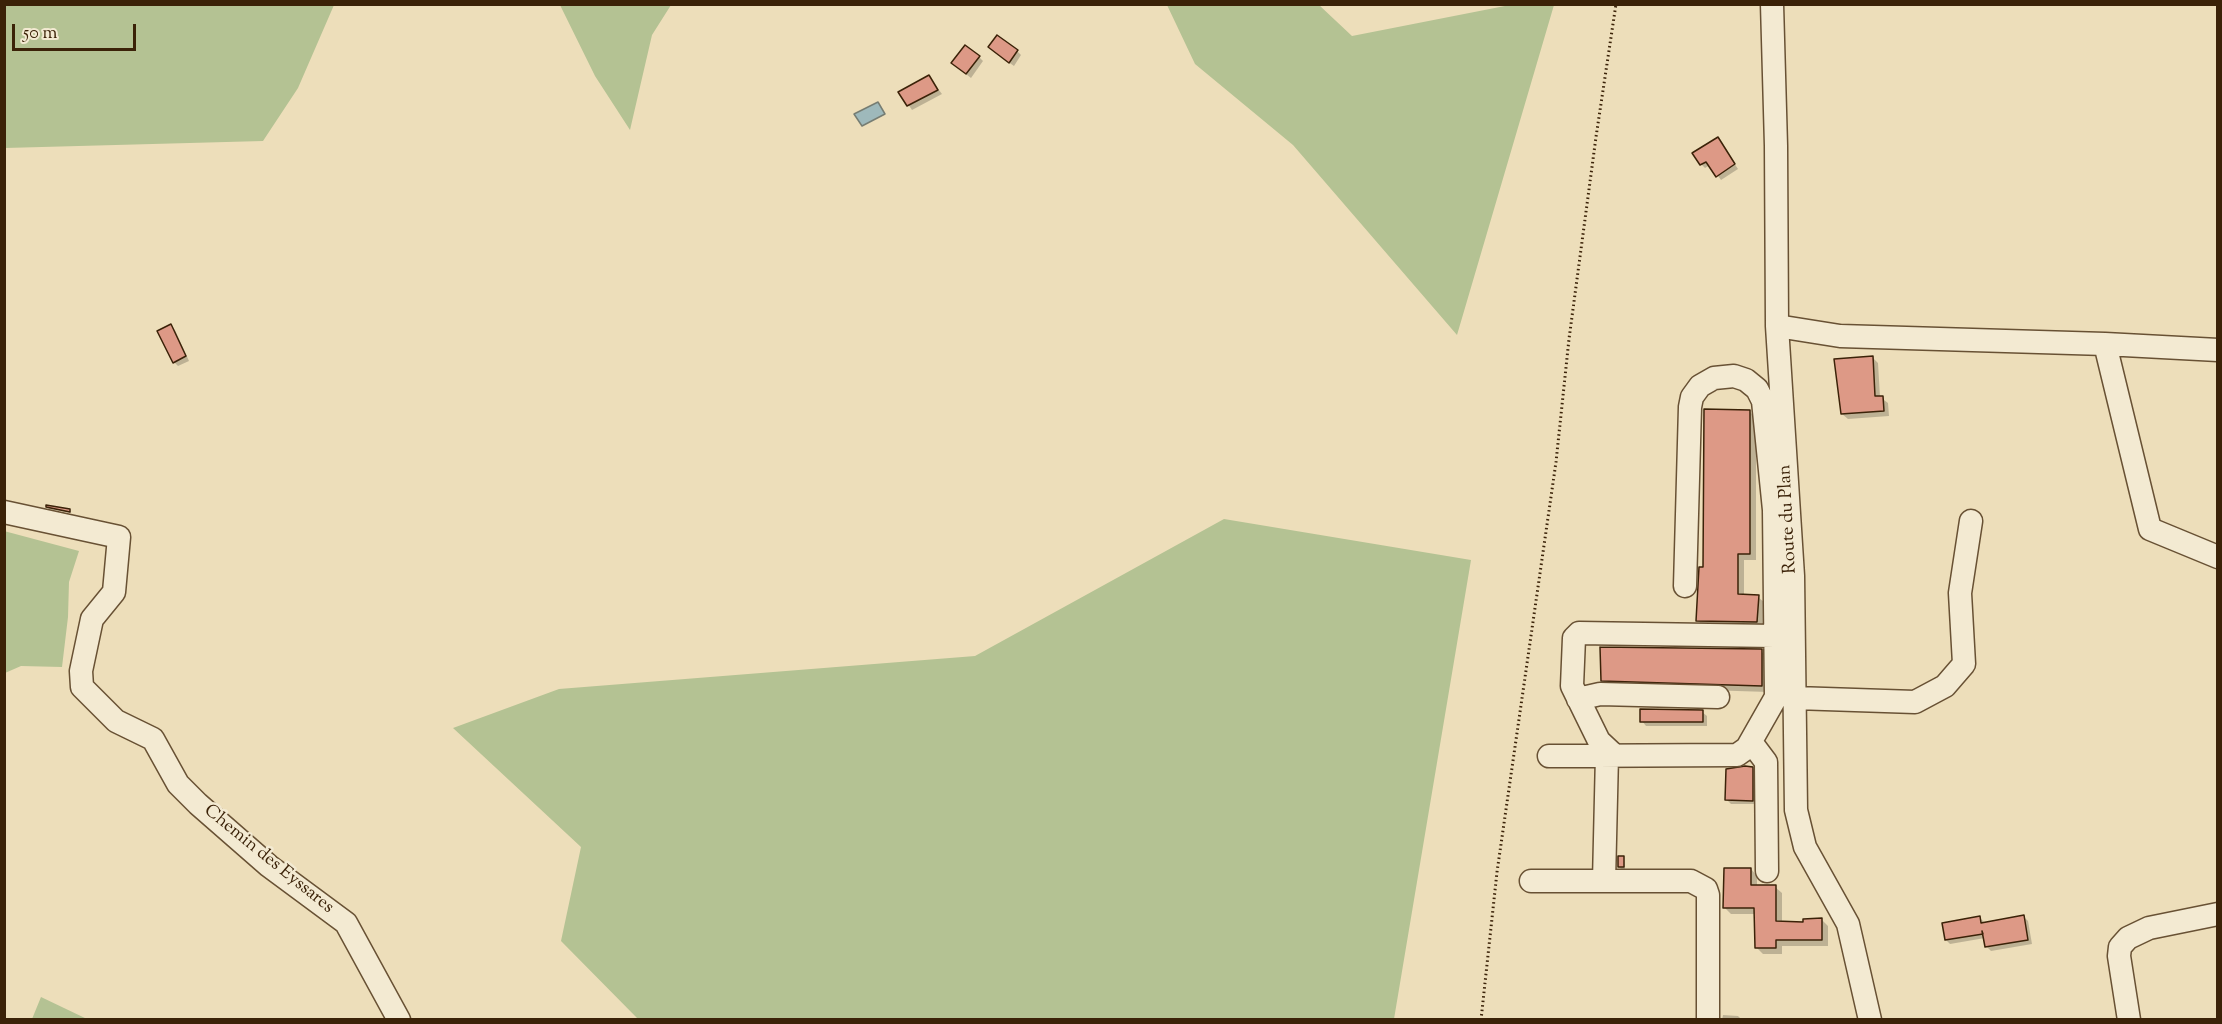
<!DOCTYPE html>
<html>
<head>
<meta charset="utf-8">
<style>
	body { margin:0 }
	#map { position:relative; width:2222px; height:1024px; overflow:hidden; background:#eddeba; font-family:"Sorts Mill Goudy",serif }
	canvas { display:block }
	.frame { position:absolute; inset:0; border:6px solid #3b2208; pointer-events:none }
	.scale { position:absolute; left:12px; top:24px; width:124px; height:27px; box-sizing:border-box; border:3px solid #3b2208; border-top:0; padding-left:8px; font-size:18px; line-height:21px; white-space:nowrap; color:#3b2208; -webkit-text-stroke:4px #f3ead2; paint-order:stroke }
</style>
</head>
<body>
<div id="map">
<canvas width="2222" height="1024"></canvas>
<div class="frame"></div>
<div class="scale">50 m</div>
</div>
<script>
const c = document.querySelector('canvas').getContext('2d');
c.lineJoin = 'round';
function paint(path, color) { c.fillStyle = color; c.fill(path, 'evenodd'); }
const poly = rows => new Path2D(rows.map(r => 'M' + r).join(''));
function trace(path, color, width, dash) { c.strokeStyle = color; c.lineWidth = width; c.lineCap = dash ? 'butt' : 'round'; c.setLineDash(dash || []); c.stroke(path); }
function drawText(font, color, halo, rows, align = 'center') {
  c.font = font + ' "Sorts Mill Goudy",serif'; c.lineWidth = 5; c.setLineDash([]); c.textBaseline = 'middle'; c.strokeStyle = halo; c.fillStyle = color; for (const [text, x, y, turn = 0] of rows) {
    c.save(); c.translate(x, y); c.rotate((+turn || 0) * Math.PI / 180); c.textAlign = isNaN(turn) ? turn : align; if (halo) c.strokeText(text, 0, 0); c.fillText(text, 0, 0); c.restore();
  }
}
paint(poly([
	[4,5,5,4,334,5,298,88,263,141,5,148],
	[560,5,671,5,652,35,630,130,595,76],
	[1167,5,1319,5,1352,36,1510,5,1554,5,1457,335,1293,145,1195,64],
	[1224,519,1471,560,1394,1019,638,1019,561,941,581,847,453,728,559,689,975,656],
	[4,531,79,551,69,582,68,617,62,667,21,666,5,673],
	[41,997,87,1019,32,1019]
]), '#b4c293');
const water = poly([
	[878,102,885,114,862,126,854,114,878,102]
]);
paint(water, '#9eb9bb');
trace(water, '#767d73', 1.5);
paint(poly([
	[1017,51,1021,55,1014,66,994,52],
	[979,57,983,61,971,78,957,67],
	[929,77,942,94,912,110,900,92],
	[1718,139,1738,169,1721,180,1710,165,1705,168,1701,164],
	[170,326,175,330,189,361,178,366,174,362],
	[1872,357,1878,363,1880,397,1888,403,1889,416,1848,419,1842,414],
	[1750,412,1756,418,1756,560,1744,560,1744,596,1758,597,1765,603,1763,628,1705,627,1698,621,1704,568],
	[47,507,70,510,71,513,49,509],
	[1761,651,1768,658,1769,692,1609,687,1602,680],
	[1702,712,1707,716,1707,726,1646,726,1642,721],
	[1752,767,1756,772,1757,804,1731,804,1727,800],
	[1624,857,1625,869,1621,869,1619,867],
	[1751,869,1757,876,1757,886,1775,887,1782,893,1782,923,1805,923,1822,920,1828,926,1828,946,1782,946,1782,954,1763,954,1756,947,1756,914,1731,914,1725,908],
	[2024,917,2028,921,2032,944,1991,951,1987,947,1985,938,1950,944,1946,940,1980,918,1984,922],
	[1723,1015,1738,1016,1742,1020,1722,1020]
]), '#0003');
const building = poly([
	[997,35,1018,50,1009,63,988,47,997,35],
	[965,45,980,56,966,74,951,63,965,45],
	[929,75,938,90,907,106,898,92,929,75],
	[1718,137,1735,164,1716,177,1706,162,1700,165,1692,153,1718,137],
	[171,324,186,356,173,363,157,331,171,324],
	[1873,356,1875,396,1883,396,1884,411,1841,414,1834,359,1873,356],
	[1704,409,1750,410,1750,554,1738,554,1738,594,1759,595,1757,622,1696,621,1699,567,1703,567,1704,409],
	[46,505,70,509,70,512,46,507,46,505],
	[1600,647,1762,649,1762,686,1601,681,1600,647],
	[1640,709,1703,710,1703,722,1640,722,1640,709],
	[1745,766,1753,767,1753,801,1725,800,1726,769,1745,766],
	[1618,856,1624,856,1624,867,1618,867,1618,856],
	[1724,868,1751,868,1751,885,1776,885,1776,921,1803,922,1803,919,1822,918,1822,940,1776,940,1776,948,1755,948,1754,908,1723,908,1724,868],
	[2024,915,2028,940,1985,947,1982,931,1983,934,1945,940,1942,923,1980,916,1981,923,2024,915]
]);
paint(building, '#dd9986');
trace(building, '#3b2208', 1.5);
const minor = poly([
	[1772,4,1776,146,1777,326,1793,576,1796,810,1805,847,1848,924,1870,1020],
	[1777,326,1840,336,2105,344,2218,350],
	[2105,344,2150,529,2218,557],
	[4,512,119,537,114,592,92,619,81,671,82,687,116,721,153,739,178,784,198,804,269,866,346,923,399,1020],
	[1795,698,1915,702,1945,686,1964,664,1960,593,1971,521],
	[1578,699,1600,694,1718,697],
	[1751,742,1766,762,1767,871],
	[1614,755,1599,741,1572,686,1574,638,1579,633,1774,636],
	[1549,756,1737,755,1747,748,1776,697,1774,510,1763,401,1757,389,1746,380,1734,376,1714,378,1700,386,1692,397,1690,407,1685,586],
	[1531,881,1691,881,1706,889,1708,895,1708,1020],
	[1604,881,1607,755],
	[2129,1020,2119,956,2120,947,2128,938,2149,928,2218,914]
]);
trace(minor, '#685134', 25);
trace(poly([
	[1481,1020,1497,872,1556,462,1569,339,1596,137,1616,4]
]), '#3b2208', 3, [1.5, 3]);
trace(minor, '#f3ead2', 22);
drawText('18px', '#3b2208', '#f3ead2', [
	["Route du Plan",1789,519,-93],
	["Chemin des Eyssares",268,860,39]
]);
</script>
</body>
</html>
